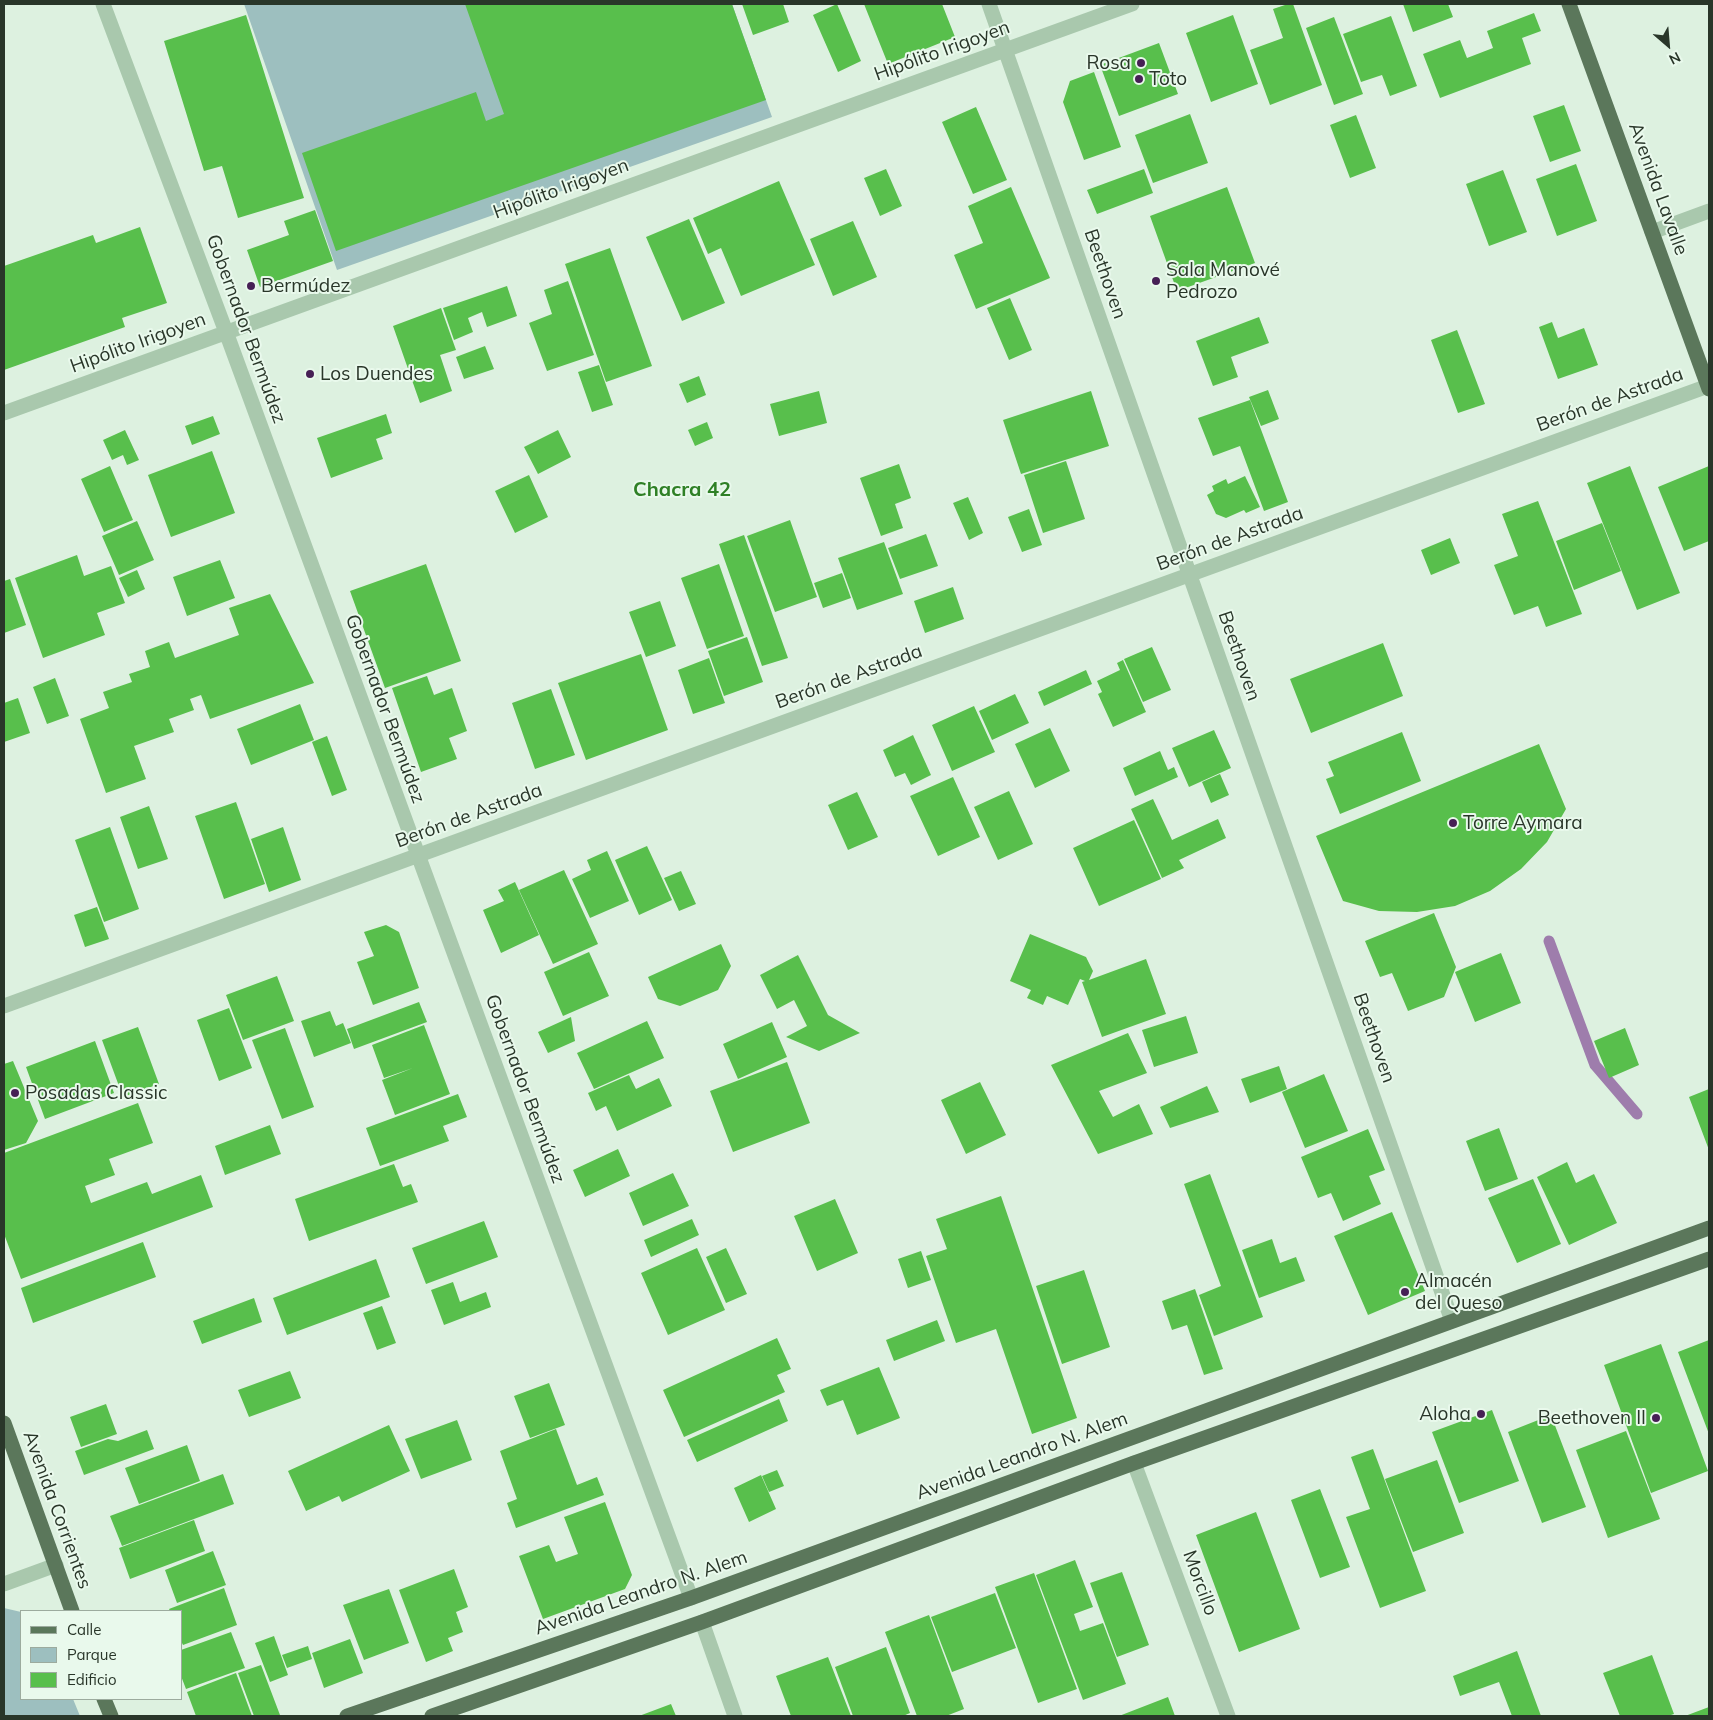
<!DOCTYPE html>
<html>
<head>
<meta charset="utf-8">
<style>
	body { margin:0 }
	#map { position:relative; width:1713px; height:1720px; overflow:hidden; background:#ddf1e0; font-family:Mulish,sans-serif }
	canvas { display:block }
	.frame { position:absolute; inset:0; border:5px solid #293629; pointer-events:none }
	.legend { position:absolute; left:20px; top:1610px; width:162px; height:90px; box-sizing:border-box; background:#e9f9ec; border:1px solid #9cab9e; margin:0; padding:6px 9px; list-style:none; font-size:15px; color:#293629 }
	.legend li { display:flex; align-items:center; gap:10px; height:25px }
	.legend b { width:25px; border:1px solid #9cab9e }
	.north { position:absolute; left:1643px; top:20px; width:50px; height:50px; -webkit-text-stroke:4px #e9f9ec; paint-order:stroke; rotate:153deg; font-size:14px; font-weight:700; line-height:20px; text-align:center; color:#293629 }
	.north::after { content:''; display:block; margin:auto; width:18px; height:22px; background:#293629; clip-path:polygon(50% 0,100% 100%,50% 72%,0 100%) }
</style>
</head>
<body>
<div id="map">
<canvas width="1713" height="1720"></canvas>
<div class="frame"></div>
<ul class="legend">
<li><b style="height:6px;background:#5b775b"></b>Calle</li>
<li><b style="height:14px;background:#9dbfbf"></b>Parque</li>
<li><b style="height:14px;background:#58bf4c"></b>Edificio</li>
</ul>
<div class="north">N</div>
</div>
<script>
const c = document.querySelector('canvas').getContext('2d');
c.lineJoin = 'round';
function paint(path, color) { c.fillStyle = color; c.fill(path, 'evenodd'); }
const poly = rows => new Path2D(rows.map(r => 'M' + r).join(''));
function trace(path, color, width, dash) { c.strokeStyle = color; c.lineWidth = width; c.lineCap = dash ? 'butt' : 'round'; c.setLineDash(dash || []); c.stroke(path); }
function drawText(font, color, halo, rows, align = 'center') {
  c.font = font + ' Mulish,sans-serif'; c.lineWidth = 4; c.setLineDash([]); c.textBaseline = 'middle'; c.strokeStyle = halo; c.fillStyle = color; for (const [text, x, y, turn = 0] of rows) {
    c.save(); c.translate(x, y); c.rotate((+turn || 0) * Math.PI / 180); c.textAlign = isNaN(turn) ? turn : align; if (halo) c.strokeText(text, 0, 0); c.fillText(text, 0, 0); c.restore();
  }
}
paint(poly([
	[244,4,732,4,772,117,337,270],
	[4,1608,21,1612,21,1699,73,1699,80,1716,4,1716]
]), '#9dbfbf');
trace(poly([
	[1549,941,1595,1065,1637,1114]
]), '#9e7dac', 11);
paint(poly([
	[465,4,732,4,766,100,336,251,302,153,476,92,486,121,504,114],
	[742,4,783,4,789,22,753,35],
	[837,4,861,61,838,72,813,15],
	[864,4,942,4,955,37,888,64],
	[1288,4,1293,4,1322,85,1270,105,1250,50,1283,38,1273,9],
	[1403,4,1448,4,1453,17,1413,32],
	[1534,13,1541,31,1522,38,1531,64,1440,98,1423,54,1460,40,1467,58,1493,48,1487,31],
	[246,15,304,198,238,218,222,166,204,171,164,41],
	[1233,15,1258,84,1211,102,1186,33],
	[1391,16,1417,86,1390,96,1382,75,1361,82,1343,34],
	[1334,17,1363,94,1334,105,1306,28],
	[1159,43,1178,94,1119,116,1100,65],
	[1094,72,1121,147,1084,160,1063,102,1070,81],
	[1564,105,1581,151,1550,162,1533,116],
	[976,107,1007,180,973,194,942,122],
	[1190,114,1208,163,1153,183,1135,135],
	[1356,115,1376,168,1350,178,1330,125],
	[1576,164,1597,221,1557,236,1536,179],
	[886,169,902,206,880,216,864,178],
	[1144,169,1153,193,1097,214,1087,190],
	[1503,170,1527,232,1489,246,1466,184],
	[779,181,815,265,741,296,721,248,708,254,693,218],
	[1011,187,1050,278,976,309,954,255,983,243,968,206],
	[1227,187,1255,263,1177,291,1150,216],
	[315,210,333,261,260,287,247,250,289,235,284,221],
	[689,219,725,303,682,321,646,237],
	[853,221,877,277,833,296,810,239],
	[140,227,167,303,122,318,125,327,4,370,4,266,93,235,96,243],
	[610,248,652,366,606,382,565,264],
	[568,281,594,355,547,371,529,323,552,314,544,290],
	[507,286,517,316,487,327,482,312,468,318,473,332,454,340,443,308],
	[1010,298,1032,350,1009,360,987,308],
	[441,308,456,350,440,355,452,391,420,403,393,326],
	[1259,317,1269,343,1231,357,1238,377,1213,386,1196,341],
	[1552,322,1558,338,1584,328,1598,365,1558,379,1539,327],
	[1457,330,1485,404,1458,413,1431,340],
	[485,346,494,369,464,379,456,357],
	[599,365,613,405,592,412,578,372],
	[699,376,706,395,687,403,679,384],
	[1268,390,1279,419,1261,426,1249,397],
	[819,391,827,423,779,436,770,404],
	[1091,391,1109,446,1021,474,1003,420],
	[1250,400,1288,502,1264,511,1240,446,1213,456,1198,418],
	[386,414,392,433,376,439,383,459,331,478,317,438],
	[213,416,220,434,192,445,185,426],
	[707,422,713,438,695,446,688,430],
	[125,430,139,460,127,465,123,455,112,460,103,440],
	[558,430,571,457,538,474,524,447],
	[212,451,235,513,171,537,148,475],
	[1066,461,1085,519,1043,533,1024,475],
	[899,464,911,498,895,504,903,528,881,536,860,478],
	[110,466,133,520,104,532,81,479],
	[1630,466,1680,593,1637,610,1587,483],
	[1709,466,1709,541,1684,551,1658,487],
	[529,475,548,517,515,533,495,491],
	[1245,476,1260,507,1246,513,1244,510,1226,518,1216,514,1207,495,1214,491,1212,486,1226,479,1228,484],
	[968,497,983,533,969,540,953,503],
	[1538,501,1582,614,1546,627,1538,606,1514,615,1494,565,1518,556,1502,514],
	[1029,509,1042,545,1022,552,1008,517],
	[790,520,817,597,775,612,747,536],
	[137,521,154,560,119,575,102,536],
	[1602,523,1621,571,1574,590,1556,541],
	[926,534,938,566,900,579,888,548],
	[744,535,788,658,762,666,719,544],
	[1450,538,1460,563,1431,575,1421,550],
	[884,542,903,594,857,610,838,558],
	[77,555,84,576,111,566,125,603,97,613,105,635,43,658,15,578],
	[220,560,235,598,187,616,173,577],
	[426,564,461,661,385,688,350,591],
	[719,564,744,636,707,649,681,578],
	[137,570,145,589,128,597,119,578],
	[842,573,851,598,823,608,814,583],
	[10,579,26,625,4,633,4,581],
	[953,587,964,619,925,633,914,601],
	[270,594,314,683,210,719,201,695,190,699,194,710,169,719,174,732,134,746,146,779,106,793,80,719,109,708,103,692,132,682,129,674,150,667,145,651,169,642,175,658,239,635,229,608],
	[660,601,676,646,646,657,629,612],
	[747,637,763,682,724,696,708,651],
	[1383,643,1403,696,1311,733,1290,679],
	[1152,647,1171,690,1143,702,1124,659],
	[641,654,668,730,586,760,558,683],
	[709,658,725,703,693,714,678,670],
	[1123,660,1146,712,1113,727,1098,694,1102,692,1097,681,1120,670,1117,663],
	[1086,670,1092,684,1044,706,1038,692],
	[427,676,434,695,452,688,467,731,449,738,457,759,421,772,392,688],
	[55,678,69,716,47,724,33,687],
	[551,689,575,755,535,769,512,703],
	[1015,694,1029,723,992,740,979,711],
	[18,698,30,733,4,742,4,703],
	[300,704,314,740,251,765,237,729],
	[974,706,995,752,952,771,932,725],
	[1050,728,1070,771,1035,788,1015,744],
	[1214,730,1231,768,1189,787,1172,748],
	[1402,732,1421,781,1340,814,1326,779,1334,776,1328,762],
	[913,735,931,775,911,785,905,773,895,777,883,750],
	[327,736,347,790,332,796,312,742],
	[1539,744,1566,809,1547,842,1521,869,1490,891,1455,906,1417,912,1379,911,1343,901,1316,836],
	[1160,751,1168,770,1174,767,1178,777,1135,796,1123,768],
	[1220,774,1229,795,1211,803,1202,782],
	[953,777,980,837,938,856,910,796],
	[1009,791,1033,844,998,860,974,807],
	[857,792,878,837,848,850,828,805],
	[1153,799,1172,840,1218,819,1226,838,1179,860,1184,868,1162,878,1131,809],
	[236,802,265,884,224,899,195,816],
	[149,806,168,859,138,869,120,817],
	[1134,820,1161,879,1099,906,1073,848],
	[110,827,139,909,104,922,75,840],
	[283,827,301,880,269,892,251,839],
	[647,846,672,900,639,915,615,860],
	[607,851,629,901,590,918,572,879,591,870,587,860],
	[564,870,598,944,553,964,519,890],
	[681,871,696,904,679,911,664,878],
	[515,882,539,935,501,953,483,910,504,901,498,890],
	[97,907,109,939,85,947,74,915],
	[1434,913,1456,967,1444,997,1408,1011,1392,973,1380,977,1365,941],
	[386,925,399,932,419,988,373,1005,357,962,374,956,364,932],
	[1030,934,1086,957,1093,971,1089,980,1146,959,1166,1014,1102,1037,1082,982,1085,981,1080,979,1068,1005,1047,996,1043,1005,1027,998,1031,990,1010,981],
	[721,944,731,966,718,990,680,1006,658,999,648,977],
	[589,952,609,996,563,1016,544,972],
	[1501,953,1521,1003,1475,1022,1455,972],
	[798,955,828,1015,860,1033,819,1051,786,1037,807,1026,794,1000,777,1009,760,975],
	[277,976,294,1021,243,1040,226,995],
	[419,1002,427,1022,354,1049,347,1029],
	[229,1008,252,1068,219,1081,197,1020],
	[330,1011,336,1026,343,1023,351,1043,314,1057,301,1021],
	[1186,1016,1198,1053,1154,1067,1142,1030],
	[571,1017,575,1041,548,1053,538,1032],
	[647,1021,664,1058,594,1089,577,1053],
	[772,1022,787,1057,738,1079,723,1044],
	[424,1025,450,1094,395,1115,382,1080,413,1068,384,1078,372,1045],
	[138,1027,159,1084,123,1097,102,1040],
	[285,1028,314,1107,282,1119,252,1040],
	[1625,1028,1639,1065,1609,1078,1594,1041],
	[1128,1033,1147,1073,1099,1091,1113,1117,1139,1104,1153,1134,1098,1154,1051,1065],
	[95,1041,114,1093,45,1119,26,1067],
	[13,1061,38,1121,26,1143,4,1150,4,1064],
	[787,1062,810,1123,733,1152,710,1091],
	[1279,1066,1287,1089,1250,1103,1241,1079],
	[1324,1074,1348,1131,1305,1148,1282,1092],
	[629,1075,636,1089,659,1078,672,1106,617,1131,606,1106,596,1111,588,1093],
	[980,1082,1006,1135,966,1154,941,1100],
	[1207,1086,1219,1112,1170,1128,1160,1107],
	[1709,1089,1709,1150,1689,1097],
	[458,1094,467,1117,443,1126,449,1141,380,1166,366,1128],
	[138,1103,153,1143,109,1159,115,1175,85,1186,91,1203,147,1182,152,1194,201,1175,213,1207,21,1279,4,1234,4,1153],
	[270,1125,281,1154,225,1175,215,1146],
	[1499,1128,1518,1179,1485,1191,1466,1141],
	[1368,1129,1385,1170,1369,1176,1381,1204,1343,1221,1331,1193,1318,1198,1301,1157],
	[618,1149,630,1176,585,1197,573,1170],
	[1567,1162,1576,1183,1594,1174,1617,1223,1569,1245,1537,1177],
	[394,1164,403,1187,411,1184,418,1202,309,1241,295,1199],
	[673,1173,689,1206,643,1226,629,1193],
	[1210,1174,1263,1317,1214,1336,1199,1295,1221,1286,1184,1184],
	[1533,1179,1561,1244,1517,1263,1488,1198],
	[1001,1196,1077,1418,1032,1434,996,1329,956,1343,926,1256,947,1249,936,1219],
	[835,1199,858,1253,817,1271,794,1216],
	[1392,1212,1425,1291,1368,1315,1334,1236],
	[692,1219,699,1235,651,1257,644,1240],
	[484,1221,498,1257,426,1284,412,1248],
	[1272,1239,1280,1263,1296,1257,1305,1281,1259,1298,1242,1250],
	[143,1242,156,1277,33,1323,21,1288],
	[697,1248,725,1310,668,1335,641,1273],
	[726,1248,747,1294,726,1303,706,1257],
	[921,1251,931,1280,908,1288,898,1259],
	[376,1259,390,1297,287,1335,273,1298],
	[1084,1270,1110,1347,1062,1364,1036,1286],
	[453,1282,460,1302,486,1292,491,1307,444,1325,431,1290],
	[1195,1289,1223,1369,1204,1375,1187,1325,1172,1330,1162,1301],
	[254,1298,262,1322,202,1344,193,1321],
	[382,1306,396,1343,377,1350,363,1313],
	[937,1320,945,1341,894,1361,886,1340],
	[777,1338,791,1369,777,1375,785,1392,684,1437,663,1390],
	[1709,1340,1709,1434,1678,1352],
	[1661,1344,1708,1471,1651,1493,1604,1365],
	[879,1367,900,1418,857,1435,843,1400,827,1406,820,1390],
	[290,1371,301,1398,249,1417,238,1390],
	[549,1383,565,1425,530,1438,514,1396],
	[779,1399,788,1421,697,1462,687,1440],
	[106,1404,117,1434,81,1447,70,1417],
	[1492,1410,1519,1481,1459,1503,1432,1432],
	[1551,1415,1586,1507,1542,1523,1508,1432],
	[457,1420,472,1460,421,1479,405,1439],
	[389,1425,410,1471,342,1502,339,1496,306,1511,288,1471],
	[556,1429,577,1485,597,1477,604,1495,516,1528,507,1503,517,1499,500,1451],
	[147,1430,154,1449,84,1475,75,1451,108,1439,118,1441],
	[1626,1431,1660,1519,1608,1538,1576,1450],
	[187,1445,200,1481,139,1504,125,1468],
	[1373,1449,1426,1591,1380,1608,1346,1517,1370,1509,1351,1457],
	[1437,1460,1464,1533,1413,1552,1385,1479],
	[777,1470,784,1486,769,1492,762,1476],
	[223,1474,234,1504,122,1546,110,1516],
	[761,1475,776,1509,749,1522,734,1488],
	[1320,1489,1350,1567,1320,1578,1291,1500],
	[605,1502,632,1575,625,1589,543,1619,519,1556,549,1545,556,1562,578,1554,564,1517],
	[1256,1512,1300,1629,1239,1652,1196,1535],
	[194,1520,205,1551,130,1579,119,1548],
	[213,1551,226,1585,177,1603,165,1570],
	[1075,1560,1093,1607,1074,1614,1080,1631,1103,1623,1126,1684,1083,1700,1036,1575],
	[454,1569,468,1607,456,1612,463,1632,448,1638,453,1651,426,1662,399,1590],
	[1122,1572,1149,1645,1117,1657,1090,1583],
	[1034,1573,1077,1689,1038,1703,995,1587],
	[224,1588,237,1625,183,1645,181,1641,181,1611,170,1611,169,1609],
	[389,1589,409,1643,364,1660,343,1605],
	[995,1593,1016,1648,952,1672,931,1617],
	[929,1615,964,1709,946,1716,917,1716,885,1632],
	[231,1632,245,1668,186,1689,181,1676,181,1650],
	[274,1636,288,1675,270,1682,255,1643],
	[350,1639,363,1673,324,1688,312,1653],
	[308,1646,312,1659,287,1668,282,1655],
	[886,1647,910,1713,903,1716,853,1716,835,1667],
	[1517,1651,1541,1716,1512,1716,1499,1682,1460,1696,1453,1676],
	[1652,1655,1674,1714,1668,1716,1620,1716,1603,1673],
	[828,1657,851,1716,791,1716,776,1676],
	[261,1665,280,1715,276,1716,254,1716,238,1673],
	[236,1673,252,1716,196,1716,187,1692],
	[1168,1697,1175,1716,1119,1716],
	[671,1704,676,1716,639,1716],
	[1709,1707,1709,1716,1685,1716]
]), '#58bf4c');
trace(poly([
	[103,4,226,332,691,1598],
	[989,4,1452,1321],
	[1652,232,1709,211],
	[4,413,1132,4],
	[4,1006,1708,386],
	[1134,1463,1228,1716],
	[4,1584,56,1565],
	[702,1622,735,1716]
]), '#a9c8ad', 15);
trace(poly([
	[1569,4,1709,389],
	[4,1423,72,1611],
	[104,1699,111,1716],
	[347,1716,691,1598,1709,1228],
	[432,1716,702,1622,1134,1463,1709,1259]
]), '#5b775b', 15);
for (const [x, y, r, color] of [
	[1141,63,5,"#462055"],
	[1139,79,5,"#462055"],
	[1156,281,5,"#462055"],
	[251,286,5,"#462055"],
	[310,374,5,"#462055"],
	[1453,823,5,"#462055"],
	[15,1093,5,"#462055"],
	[1405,1292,5,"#462055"],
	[1481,1414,5,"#462055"],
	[1656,1418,5,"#462055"]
]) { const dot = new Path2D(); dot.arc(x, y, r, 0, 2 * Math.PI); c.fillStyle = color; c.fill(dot); trace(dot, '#e9f9ec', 2); }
drawText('19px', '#293629', '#e9f9ec', [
	["Hipólito Irigoyen",942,51,-20],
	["Hipólito Irigoyen",561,189,-20],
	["Avenida Lavalle",1658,189,70],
	["Beethoven",1105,274,71],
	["Gobernador Bermúdez",246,329,70],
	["Hipólito Irigoyen",138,343,-20],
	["Berón de Astrada",1610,400,-20],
	["Berón de Astrada",1230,539,-20],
	["Beethoven",1239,656,71],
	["Berón de Astrada",849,677,-20],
	["Gobernador Bermúdez",385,709,70],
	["Berón de Astrada",469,816,-20],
	["Beethoven",1374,1038,71],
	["Gobernador Bermúdez",525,1089,70],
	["Avenida Leandro N. Alem",1022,1456,-20],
	["Avenida Corrientes",57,1510,70],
	["Morcillo",1200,1583,70],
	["Avenida Leandro N. Alem",641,1593,-19]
]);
drawText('19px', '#293629', '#e9f9ec', [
	["Rosa",1131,63,"right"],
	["Toto",1149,79],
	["Sala Manové",1166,270],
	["Pedrozo",1166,292],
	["Bermúdez",261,286],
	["Los Duendes",320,374],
	["Torre Aymara",1463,823],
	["Posadas Classic",25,1093],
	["Almacén",1415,1281],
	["del Queso",1415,1303],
	["Aloha",1471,1414,"right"],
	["Beethoven II",1646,1418,"right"]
], 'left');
drawText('bold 20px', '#2f8026', '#e9f9ec', [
	["Chacra 42",682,490]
]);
</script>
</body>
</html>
